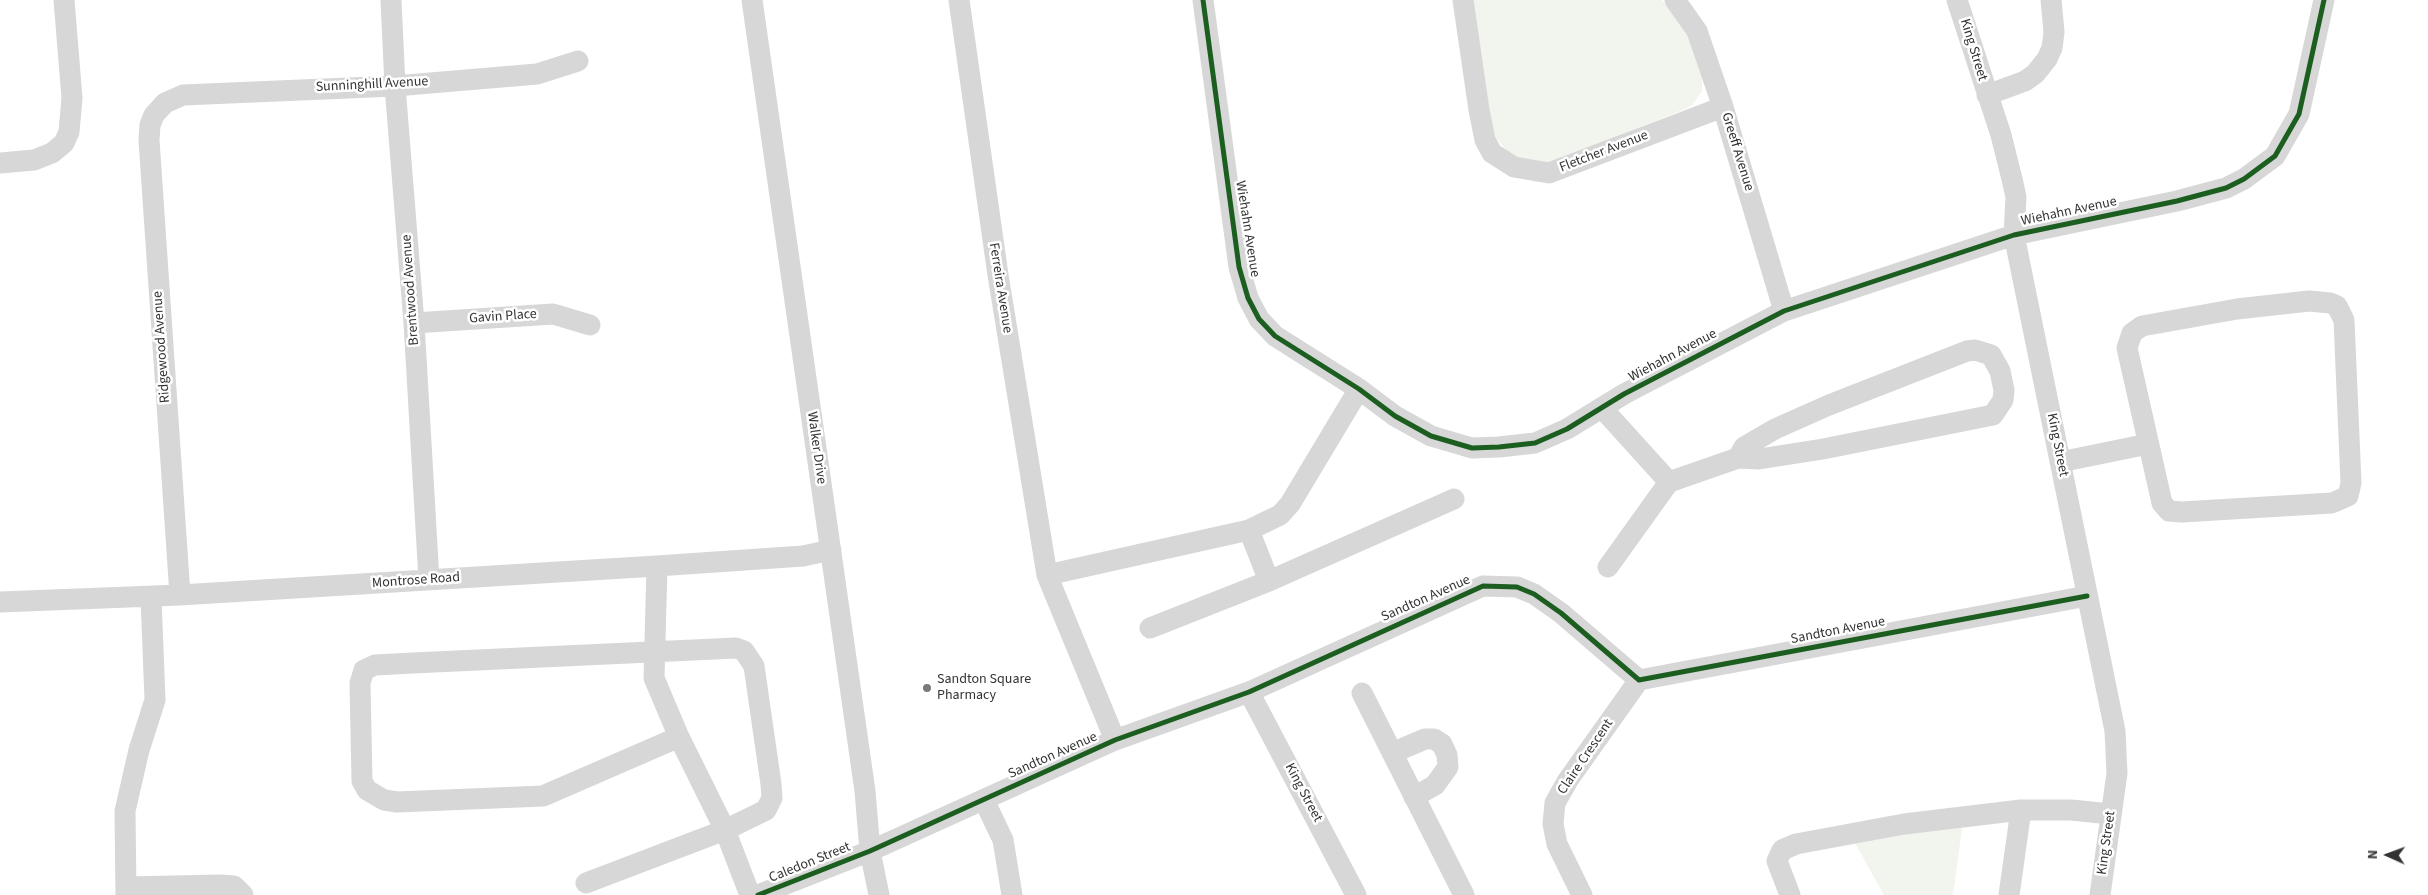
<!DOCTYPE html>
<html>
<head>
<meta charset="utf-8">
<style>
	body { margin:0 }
	#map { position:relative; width:2428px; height:895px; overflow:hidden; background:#fff; font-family:"Source Sans 3",sans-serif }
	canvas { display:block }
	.north { position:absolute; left:2363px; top:830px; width:50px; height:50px; -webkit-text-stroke:4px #fff; paint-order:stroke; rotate:272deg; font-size:14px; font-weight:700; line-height:20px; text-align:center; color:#333 }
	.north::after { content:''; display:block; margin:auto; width:18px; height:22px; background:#333; clip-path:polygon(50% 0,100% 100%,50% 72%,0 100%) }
</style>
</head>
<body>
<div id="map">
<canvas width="2428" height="895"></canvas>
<div class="north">N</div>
</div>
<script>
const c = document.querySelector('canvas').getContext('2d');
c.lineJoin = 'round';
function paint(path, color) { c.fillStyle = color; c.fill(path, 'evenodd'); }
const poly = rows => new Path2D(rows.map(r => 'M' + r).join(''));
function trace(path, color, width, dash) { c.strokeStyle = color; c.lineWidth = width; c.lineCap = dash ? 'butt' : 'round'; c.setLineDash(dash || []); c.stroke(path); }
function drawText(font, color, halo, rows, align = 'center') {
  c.font = font + ' "Source Sans 3",sans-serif'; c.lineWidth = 5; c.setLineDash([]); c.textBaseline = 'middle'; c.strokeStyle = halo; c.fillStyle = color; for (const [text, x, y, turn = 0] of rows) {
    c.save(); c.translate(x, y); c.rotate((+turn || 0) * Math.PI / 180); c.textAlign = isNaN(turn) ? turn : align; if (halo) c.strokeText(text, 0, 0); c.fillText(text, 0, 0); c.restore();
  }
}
paint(poly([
	[1473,0,1662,0,1687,31,1702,76,1702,91,1692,105,1685,109,1548,164,1519,160,1507,151,1496,138,1491,123],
	[1963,821,1953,895,1884,895,1855,843]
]), '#f1f5ed');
trace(poly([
	[391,0,395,86,414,323,429,580],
	[752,0,865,791,870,851,879,895],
	[959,0,998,275,1047,575,1115,740],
	[1203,0,1239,267,1248,298,1259,319,1275,336,1359,389,1395,416,1431,436,1472,448,1499,447,1535,443,1567,429,1624,394,1784,311,2014,235,2177,201,2226,188,2244,179,2275,156,2299,114,2324,0],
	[1463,0,1479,110,1485,140,1492,153,1514,167,1549,173,1723,107],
	[1675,0,1697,31,1723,107,1784,311],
	[1957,0,2001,135,2012,179,2016,197,2014,235,2115,731,2117,773,2100,895],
	[1987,95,2025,81,2035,74,2047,59,2052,48,2054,32,2051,0],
	[0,163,34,160,52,153,64,143,69,132,72,98,64,0],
	[2309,301,2330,303,2337,306,2344,320,2351,483,2348,496,2332,503,2182,512,2169,511,2162,503,2127,348,2132,333,2142,326,2237,309,2309,301],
	[414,323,553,314,590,325],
	[1602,408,1669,482,1608,567],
	[2060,462,2148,444],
	[1669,482,1738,458,1759,459,1823,449,1993,415,2003,400,2004,390,2000,371,1991,355,1975,350,1967,351,1829,405,1775,429,1744,447,1738,458],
	[1249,530,1269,581],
	[657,566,654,678,679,737,725,830,750,895],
	[1047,575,1249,530,1280,515,1290,504,1359,389],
	[180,595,149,140,150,125,154,115,165,103,183,95,395,86,537,74,578,61],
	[0,602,180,595,657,566,803,556,831,550],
	[1150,628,1269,581,1454,499],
	[1249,692,1356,895],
	[1362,693,1464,895],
	[1392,753,1425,739,1434,739,1442,744,1447,755,1448,767,1435,785,1414,797],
	[984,800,1003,840,1012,895],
	[586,883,725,830,766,810,772,798,771,784,754,666,744,651,736,648,413,663,375,665,364,670,360,683,362,781,367,790,384,800,397,802,543,796,679,737],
	[126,887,220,885,234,886,243,895],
	[126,895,125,811,139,750,155,700,151,597],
	[758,895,870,851,1115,740,1249,692,1483,586,1517,587,1534,594,1561,613,1639,680,2087,596],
	[1582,895,1557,844,1553,824,1555,803,1568,780,1639,680],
	[1790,895,1777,861,1782,850,1796,844,1904,824,2021,810,2071,810,2111,814],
	[2009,895,2021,810]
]), '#d7d7d7', 21);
trace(poly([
	[1203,0,1239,267,1248,298,1259,319,1275,336,1359,389,1395,416,1431,436,1472,448,1499,447,1535,443,1567,429,1624,394,1784,311,2014,235,2177,201,2226,188,2244,179,2275,156,2299,114,2324,0],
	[758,895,870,851,1115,740,1249,692,1483,586,1517,587,1534,594,1561,613,1639,680,2087,596]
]), '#1b5e20', 5);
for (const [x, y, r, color] of [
	[927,688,5,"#7a7a7a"]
]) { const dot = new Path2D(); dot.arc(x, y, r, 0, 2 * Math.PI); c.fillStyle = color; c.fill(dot); trace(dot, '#fff', 2); }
drawText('14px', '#333', '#fff', [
	["King Street",1973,50,73],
	["Sunninghill Avenue",372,85,-3],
	["Fletcher Avenue",1604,152,-21],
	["Greeff Avenue",1737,152,73],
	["Wiehahn Avenue",2069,212,-12],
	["Wiehahn Avenue",1247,229,81],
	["Ferreira Avenue",1000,288,81],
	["Brentwood Avenue",411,290,-94],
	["Gavin Place",503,317,-4],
	["Ridgewood Avenue",162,347,-94],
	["Wiehahn Avenue",1673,356,-28],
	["King Street",2057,445,79],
	["Walker Drive",816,448,82],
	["Montrose Road",416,581,-4],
	["Sandton Avenue",1426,599,-24],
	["Sandton Avenue",1838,631,-11],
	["Sandton Avenue",1053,756,-24],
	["Claire Crescent",1586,757,-56],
	["King Street",1303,793,62],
	["King Street",2107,843,-82],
	["Caledon Street",810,863,-22]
]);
drawText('14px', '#333', '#fff', [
	["Sandton Square",937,680],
	["Pharmacy",937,696]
], 'left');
</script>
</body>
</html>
